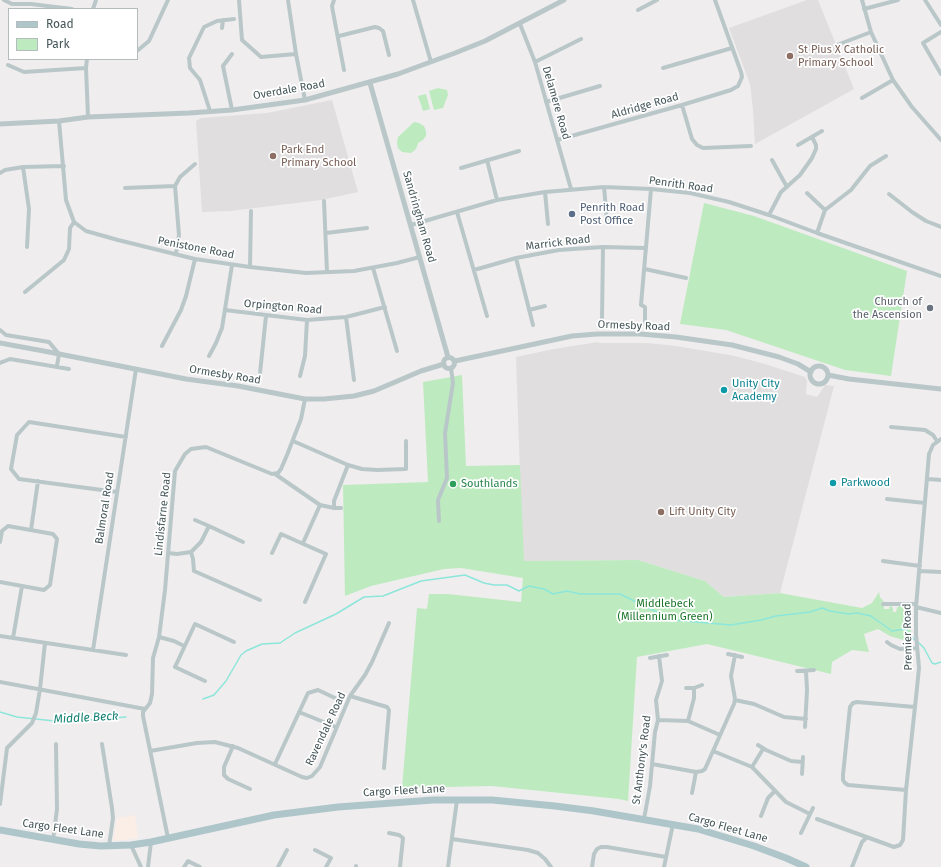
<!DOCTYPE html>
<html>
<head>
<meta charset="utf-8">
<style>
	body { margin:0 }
	#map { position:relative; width:941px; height:867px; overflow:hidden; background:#f0edee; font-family:"Fira Sans",sans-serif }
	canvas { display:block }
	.legend { position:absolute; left:8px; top:8px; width:130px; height:52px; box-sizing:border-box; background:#fff; border:1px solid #b5bcbd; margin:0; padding:5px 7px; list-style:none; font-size:12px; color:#465759 }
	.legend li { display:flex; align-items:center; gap:8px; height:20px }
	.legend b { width:20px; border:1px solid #b5bcbd }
</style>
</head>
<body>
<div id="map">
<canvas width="941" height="867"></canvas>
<ul class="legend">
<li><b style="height:5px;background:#aec6ca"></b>Road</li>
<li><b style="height:11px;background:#bdebbf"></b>Park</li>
</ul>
</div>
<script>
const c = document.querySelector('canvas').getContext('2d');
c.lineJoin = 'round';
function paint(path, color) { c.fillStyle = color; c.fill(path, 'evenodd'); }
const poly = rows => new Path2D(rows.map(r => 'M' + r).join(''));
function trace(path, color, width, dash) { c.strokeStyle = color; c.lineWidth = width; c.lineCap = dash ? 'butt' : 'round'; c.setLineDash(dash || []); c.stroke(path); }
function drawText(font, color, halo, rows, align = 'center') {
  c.font = font + ' "Fira Sans",sans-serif'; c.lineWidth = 3.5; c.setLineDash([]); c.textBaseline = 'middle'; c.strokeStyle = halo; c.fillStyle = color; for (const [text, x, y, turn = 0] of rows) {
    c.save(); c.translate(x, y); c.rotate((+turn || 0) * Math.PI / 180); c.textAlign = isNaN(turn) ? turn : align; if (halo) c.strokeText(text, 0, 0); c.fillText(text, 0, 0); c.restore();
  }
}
paint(poly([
	[135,815,138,838,113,841,117,818]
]), '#faeee6');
paint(poly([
	[807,0,818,0,854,89,755,144,753,110,750,84,729,28],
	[332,100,358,192,321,200,230,211,202,212,196,121,201,118,267,113],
	[598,342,599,343,647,343,676,346,735,356,765,364,805,377,807,381,806,394,817,397,825,385,834,386,780,593,724,597,705,581,638,560,523,561,516,357,554,349]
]), '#e0dedf');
paint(poly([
	[438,88,447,90,448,95,443,108,434,110,429,91],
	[426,94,430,109,423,111,418,96],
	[414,122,419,123,424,126,426,131,426,136,423,140,418,143,417,147,415,150,411,153,402,152,398,148,397,143,398,137],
	[704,203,754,216,907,271,891,376,845,370,726,330,680,324],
	[462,375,466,466,520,465,524,561,638,560,705,581,724,597,780,593,862,608,872,603,879,592,880,597,884,602,881,602,881,605,884,605,884,609,889,609,890,605,893,608,893,612,896,612,897,608,899,606,908,606,911,608,911,634,903,640,890,636,878,629,864,634,869,652,852,650,832,662,831,674,707,644,637,657,628,801,619,799,492,786,402,788,417,608,427,609,429,594,448,594,521,602,523,578,461,568,444,569,371,586,345,596,343,485,428,482,423,382]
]), '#bdebbf');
trace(poly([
	[918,642,924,648,932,663,935,664,941,662],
	[203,699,214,695,226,681,241,655,246,651,262,644,280,643,295,633,336,614,364,597,383,596,421,581,465,575,484,583,494,585,507,585,519,591,529,586,544,589,553,594,567,591,580,594,620,594,673,620,731,625,761,620,776,616,810,612,822,608,830,611,849,614,857,613,871,616,892,631,905,629,915,640],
	[0,712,17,717,64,722,126,717]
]), '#8de6da', 1.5);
trace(poly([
	[4,0,12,4,31,4,72,9],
	[239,0,242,40,261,57,296,54],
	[288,0,296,54,305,100],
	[334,0,332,6,333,12,344,70],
	[413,0,431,62],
	[862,0,871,32,893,80,912,107,941,140],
	[925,0,941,25],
	[93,9,96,0],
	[864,9,898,0],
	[638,10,657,0],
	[520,24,535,62,571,189],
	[222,28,223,20],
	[941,32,923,43,941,74],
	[339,36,375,27,379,28,383,31,389,55],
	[837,45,871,32],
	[137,51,149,41,168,0],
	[232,54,223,66,232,110],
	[87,59,86,68,88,117],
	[535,62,581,39],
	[8,65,24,72,86,68],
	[663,68,732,48],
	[862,98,893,80],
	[546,102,600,86],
	[682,105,692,139,697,145,703,148,751,146],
	[210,111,200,80,190,68,189,58,204,27,217,21,234,19],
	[59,121,66,200,74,222,86,231,118,240,195,259,250,267,306,273,354,271,397,263,420,257],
	[557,140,682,105,731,90,738,86,742,77,741,72,715,0],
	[798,145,822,131],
	[487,160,497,200],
	[772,160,787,187],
	[23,167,29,209,27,247],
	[461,168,519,151],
	[0,173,5,170,23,167,64,166],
	[604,187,607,221],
	[125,188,175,186],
	[545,192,548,224],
	[807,193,825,210],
	[889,194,912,212,926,221,941,227],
	[324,201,327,272],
	[457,212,487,316],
	[769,215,781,192,800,175,812,158,816,149,816,145,812,137],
	[411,225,497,200,545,192,604,187,651,189,690,193,729,202,769,215,817,233,941,276],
	[326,233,367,228],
	[817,233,825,210,851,190,870,166,886,156],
	[176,254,179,235,175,186,180,177,195,164],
	[516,258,533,325],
	[250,267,251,211],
	[373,268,397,351],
	[645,269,686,278],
	[474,270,516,258,559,250,603,247,646,248],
	[25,292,64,260,69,249,70,228,74,222],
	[225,310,307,320,346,317,385,307],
	[529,310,545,306],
	[346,317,354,380],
	[602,319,603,247],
	[645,324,645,307,641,305,651,189],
	[0,330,6,335,49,342,59,354,57,366],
	[162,346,181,310,186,296,195,259],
	[209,356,216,343,222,328,232,265],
	[0,363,10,359,69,369],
	[260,373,266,316],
	[300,376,305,356,307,320],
	[891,427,925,430,933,435,937,441],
	[293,441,348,465,362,469,377,470,406,469,406,441],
	[275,474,320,505,334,508,341,508],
	[928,479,941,480],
	[117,492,19,479,11,469,17,435,29,422,126,437],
	[887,499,925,503],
	[334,508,334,501,348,465],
	[195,520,209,526],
	[439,521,438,500,447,478,445,433,453,383,451,368],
	[31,530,38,481],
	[0,542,2,531,8,526,53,534,57,539,50,585,44,590,0,582],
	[303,543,320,505],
	[191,552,193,559,194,571,260,600],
	[168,553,177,554,191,552,201,542,209,526,243,542],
	[272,553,281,534,326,554,305,602],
	[883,561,920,566],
	[919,571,941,572],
	[883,604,916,604],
	[916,607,941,613],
	[0,636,126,655],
	[159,637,174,641,184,646],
	[13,638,22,586],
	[887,642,891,645,900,649,917,648],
	[93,650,136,369],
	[728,654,742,657],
	[650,658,667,655],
	[797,671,814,670],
	[205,681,175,667,195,624,234,642],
	[0,682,145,709],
	[686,688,694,688,702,685],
	[350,696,387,707,389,710,384,768],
	[735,700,754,704,784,717,806,719],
	[299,712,336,727],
	[658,720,688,721,720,735],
	[688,721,694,698,694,688],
	[805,727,807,690,806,671],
	[102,744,112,808,113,818,109,846],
	[758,745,766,750,791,761,802,762],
	[233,746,224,767,224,775,228,779,250,789],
	[150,751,197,743,215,742,238,748,302,777,307,778,312,776,320,767,350,696,365,675,372,662,389,623],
	[713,751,752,767,786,802,810,814],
	[275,764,308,693,318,690,335,698],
	[652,764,696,772,702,771,705,769,734,704,735,699,731,676,735,655],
	[752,767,763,749],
	[802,774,803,757],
	[906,790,848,785,845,783,843,780,843,775,850,707,853,703,857,702,915,707],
	[692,793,696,772],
	[0,804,7,748,32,723,36,713,40,689,45,643],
	[761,816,768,798,775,791],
	[644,819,650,786,655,732,658,720,656,700,662,681,659,656],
	[817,819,894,847,900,845,903,840,906,790,917,688,919,668,916,634,916,607,929,454,933,445,941,439],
	[389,833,399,835,403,838,400,867],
	[801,833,813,808],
	[168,838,143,716,143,712,150,703,152,694,153,658,159,637,165,590,175,471,185,454,191,449,206,447,272,474,278,473,281,469,287,455,301,419,305,399],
	[452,839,528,850,538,853,545,859,551,867],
	[53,840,57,809,56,744],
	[131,845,141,867],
	[315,850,331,858,326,867],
	[148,867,151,842],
	[184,867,188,861,200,867],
	[278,867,287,850],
	[356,867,356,866],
	[448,867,457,800],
	[592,867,594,854,597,849,601,847,607,847,666,857],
	[664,867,673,824],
	[852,867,862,842,866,838]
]), '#b9c7c9', 4);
trace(poly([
	[370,83,448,357],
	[0,124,59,121,88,117,189,113,232,110,305,100,398,74,455,53,485,41,564,0],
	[0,343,49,352,186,379,238,386,305,399,324,399,354,396,374,391,421,371,444,364],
	'443.5 363a5.5 5.5 0 1 1 11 0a5.5 5.5 0 1 1-11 0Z',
	[455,361,572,336,597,334,640,334,676,337,732,345,779,357,798,364,811,372],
	'810 375a9 9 0 1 1 18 0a9 9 0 1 1-18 0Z',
	[828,375,849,379,941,389]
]), '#b9c7c9', 5);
trace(poly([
	[0,830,79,844,101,846,131,845,151,842,274,815,338,807,433,800,492,800,555,806,594,811,698,829,754,846,786,858,806,867]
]), '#aec6ca', 7);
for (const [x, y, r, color] of [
	[790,56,4,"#8d6e63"],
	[273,156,4,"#8d6e63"],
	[572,214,4,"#5c6f8a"],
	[930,308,4,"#6b7280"],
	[724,390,4,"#0f9aa8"],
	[833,483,4,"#0f9aa8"],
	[453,484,4,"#2e9e5b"],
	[661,512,4,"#8d6e63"]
]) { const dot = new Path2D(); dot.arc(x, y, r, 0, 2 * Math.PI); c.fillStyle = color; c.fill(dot); trace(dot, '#fff', 1.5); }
drawText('11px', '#785e54', '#fff', [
	["St Pius X Catholic",798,50],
	["Primary School",798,63],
	["Park End",281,150],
	["Primary School",281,163],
	["Lift Unity City",669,512]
], 'left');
drawText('11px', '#465759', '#fff', [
	["Overdale Road",289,90,-10],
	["Delamere Road",556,103,74],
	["Aldridge Road",645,106,-16],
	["Penrith Road",681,185,8],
	["Sandringham Road",419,217,74],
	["Marrick Road",558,243,-7],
	["Penistone Road",196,248,11],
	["Orpington Road",283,307,5],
	["Ormesby Road",634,326,2],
	["Ormesby Road",225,375,9],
	["Balmoral Road",105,508,-81],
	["Lindisfarne Road",163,514,-84],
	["Premier Road",908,637,-91],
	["Ravendale Road",326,729,-65],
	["St Anthony's Road",642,760,-83],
	["Cargo Fleet Lane",404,791,-3],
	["Cargo Fleet Lane",728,828,16],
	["Cargo Fleet Lane",63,829,8]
]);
drawText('11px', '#4e5e75', '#fff', [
	["Penrith Road",580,208],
	["Post Office",580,221]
], 'left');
drawText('11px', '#5b616d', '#fff', [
	["Church of",922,302],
	["the Ascension",922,315]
], 'right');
drawText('11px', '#0d838f', '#fff', [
	["Unity City",732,384],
	["Academy",732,397],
	["Parkwood",841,483]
], 'left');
drawText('11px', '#27864d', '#fff', [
	["Southlands",461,484]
], 'left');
drawText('11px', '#1c752a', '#fff', [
	["Middlebeck",665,604],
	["(Millennium Green)",665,617]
]);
drawText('italic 12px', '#148273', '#fff', [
	["Middle Beck",86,718,-3]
]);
</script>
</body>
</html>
